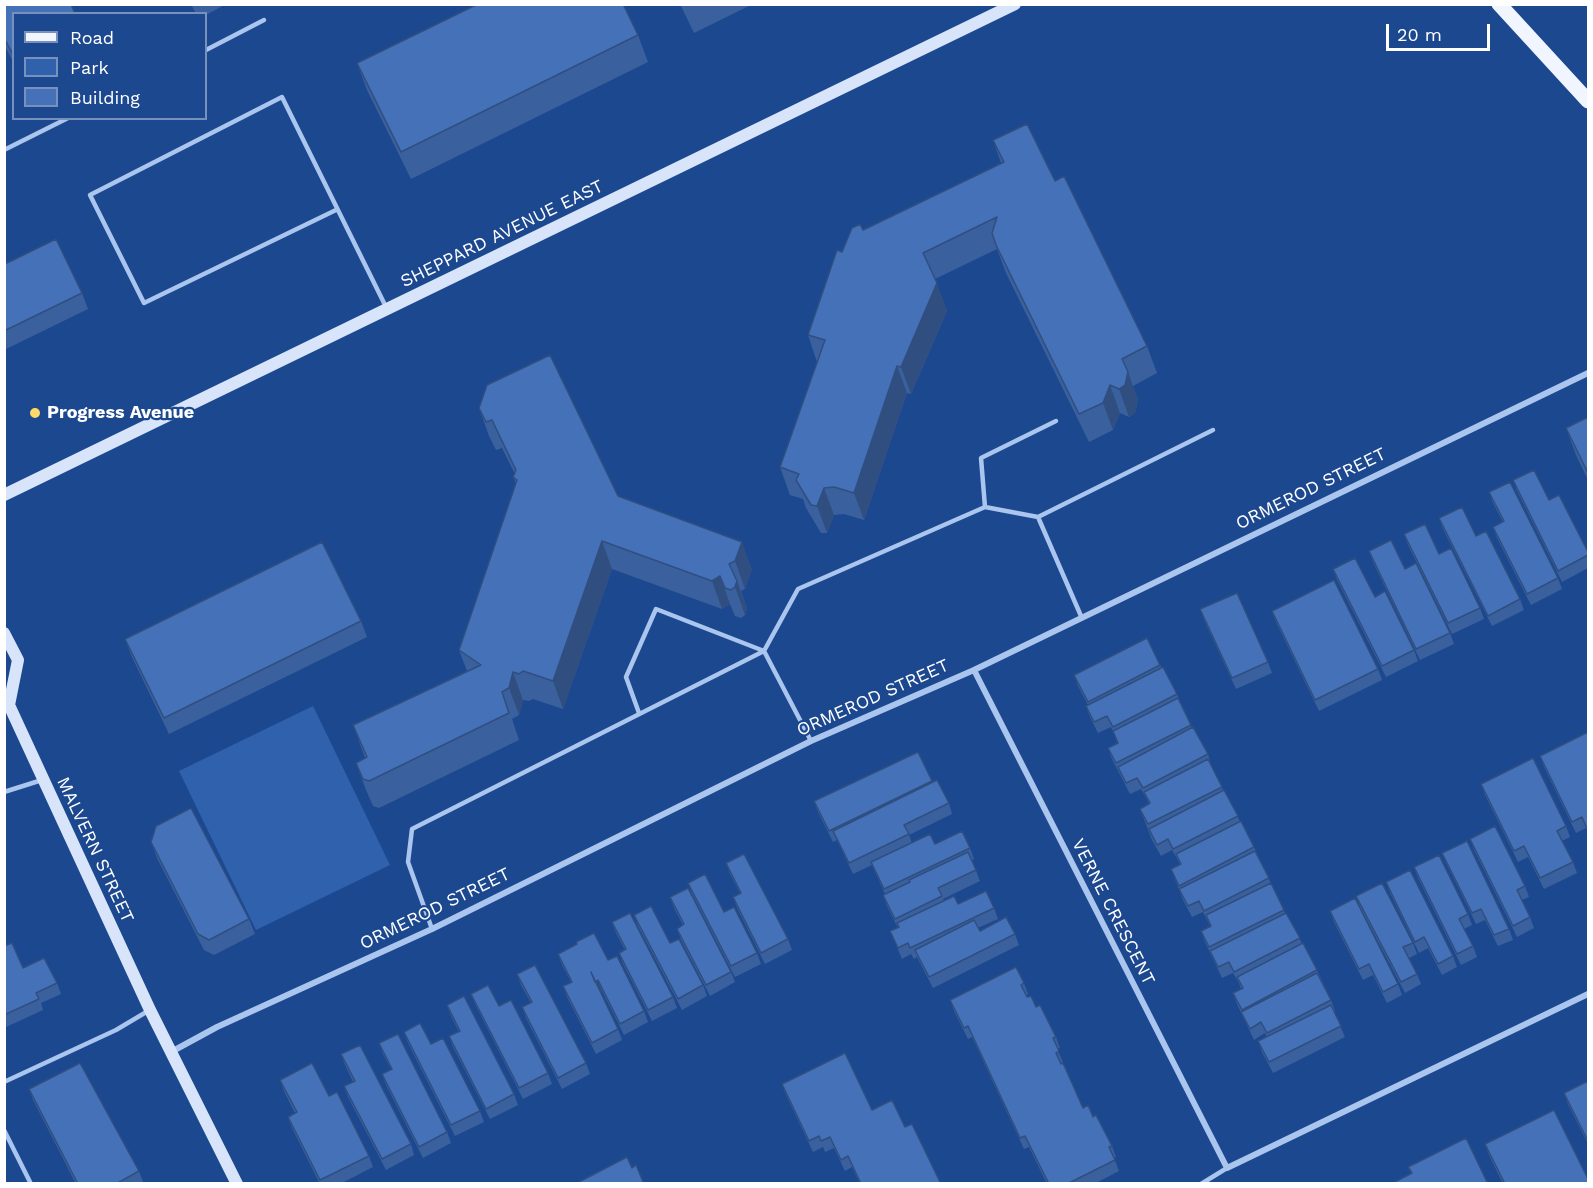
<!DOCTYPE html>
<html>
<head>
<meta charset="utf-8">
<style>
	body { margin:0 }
	#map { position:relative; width:1593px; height:1188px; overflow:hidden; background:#1c488f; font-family:"Work Sans",sans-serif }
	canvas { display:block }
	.frame { position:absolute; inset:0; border:6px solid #fff; pointer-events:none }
	.legend { position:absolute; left:12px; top:12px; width:195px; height:108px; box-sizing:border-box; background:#1c488f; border:2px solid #7791bc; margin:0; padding:8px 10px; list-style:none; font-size:18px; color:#fff }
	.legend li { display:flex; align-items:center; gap:12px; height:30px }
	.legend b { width:30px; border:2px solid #7791bc }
	.scale { position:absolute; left:1386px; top:24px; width:104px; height:27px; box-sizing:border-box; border:3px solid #fff; border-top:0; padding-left:8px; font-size:18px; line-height:21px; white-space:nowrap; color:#fff; -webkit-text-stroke:4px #1c488f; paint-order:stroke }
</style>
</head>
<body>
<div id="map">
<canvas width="1593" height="1188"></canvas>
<div class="frame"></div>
<ul class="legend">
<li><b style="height:8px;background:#f1f5ff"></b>Road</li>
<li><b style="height:16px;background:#2f61ad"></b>Park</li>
<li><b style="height:16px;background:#4471b7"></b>Building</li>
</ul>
<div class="scale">20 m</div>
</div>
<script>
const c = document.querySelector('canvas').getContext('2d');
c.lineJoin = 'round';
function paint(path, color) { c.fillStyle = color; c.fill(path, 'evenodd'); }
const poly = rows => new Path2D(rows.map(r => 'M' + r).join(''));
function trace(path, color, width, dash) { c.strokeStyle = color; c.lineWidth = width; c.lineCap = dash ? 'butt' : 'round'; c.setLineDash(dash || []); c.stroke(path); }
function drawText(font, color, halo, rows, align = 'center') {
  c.font = font + ' "Work Sans",sans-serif'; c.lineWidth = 4.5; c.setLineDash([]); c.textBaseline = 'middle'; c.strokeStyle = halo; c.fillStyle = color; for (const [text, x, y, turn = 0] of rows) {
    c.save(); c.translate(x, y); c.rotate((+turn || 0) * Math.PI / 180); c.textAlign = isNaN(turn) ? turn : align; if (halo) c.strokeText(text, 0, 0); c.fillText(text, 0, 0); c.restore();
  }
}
paint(poly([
	[313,706,390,865,256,930,179,771]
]), '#2f61ad');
trace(poly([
	[206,50,264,20],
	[4,150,68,118],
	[336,210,144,303,90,195,282,97,386,307],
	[985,507,981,458,1056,421],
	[1081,616,1038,517,1213,430],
	[639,713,626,677,656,609,764,651],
	[811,741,764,651,798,589,985,507,1038,517],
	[4,792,42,780],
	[432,929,408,862,412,829,764,651],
	[4,1082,116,1030,148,1011],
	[4,1130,31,1184],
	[1201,1184,1227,1168]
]), '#aac5ee', 4.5);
trace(poly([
	[974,670,1227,1168,1588,994],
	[171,1052,217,1027,432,929,811,741,974,670,1588,373]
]), '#aac5ee', 6);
trace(poly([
	[4,495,1015,4],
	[4,633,18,660,9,705,150,1010,237,1184]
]), '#d7e4fa', 12);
trace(poly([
	[1499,4,1588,101]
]), '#f1f5ff', 15);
paint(poly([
	[4,4,14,14,14,63,4,45],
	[191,4,226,4,206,15,206,14,196,14],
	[680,4,753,4,694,33],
	[638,35,648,62,411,179,367,90,357,63],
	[993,140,1055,181,1147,346,1157,373,1133,386,1138,400,1135,413,1129,417,1120,413,1113,430,1089,442,1006,273,997,249,935,279,947,311,911,394,907,393,864,520,844,514,834,515,827,533,821,533,806,508,803,499,790,495,780,467,817,362,808,335,842,252,863,230,1001,163],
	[4,258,7,263,82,293,88,309,4,350],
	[479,408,618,496,752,569,745,589,741,591,747,609,745,615,741,618,735,616,730,604,722,609,612,569,563,709,533,699,529,701,523,700,519,715,512,719,519,740,379,808,373,806,366,790,356,763,365,758,353,725,467,671,459,650,516,483,513,477,515,474,502,448,496,450,489,436],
	[1588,417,1588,480,1576,455,1566,428],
	[1513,480,1549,500,1588,552,1588,568,1562,582,1517,491],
	[1489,492,1558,578,1562,589,1531,605,1497,538,1493,527,1503,522,1493,503],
	[1439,518,1476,536,1520,599,1524,610,1492,626,1443,529],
	[1404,534,1439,554,1480,608,1484,619,1452,634,1408,545],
	[1369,551,1405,569,1450,633,1454,644,1420,660,1373,562],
	[1333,569,1375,597,1414,650,1418,661,1386,677,1337,580],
	[1200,609,1268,662,1272,673,1236,689,1204,620],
	[1272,611,1378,669,1382,680,1319,711,1276,622],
	[361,621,367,637,169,734,131,655,125,639],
	[1160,665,1177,694,1192,728,1208,754,1211,765,1223,790,1254,847,1285,913,1317,970,1331,1000,1335,1011,1334,1012,1345,1037,1273,1073,1262,1052,1258,1041,1267,1037,1265,1033,1254,1040,1237,1004,1233,993,1241,989,1239,983,1233,973,1222,978,1205,942,1201,931,1210,926,1203,912,1192,917,1183,900,1171,869,1180,865,1178,860,1172,850,1161,856,1152,840,1140,809,1149,804,1147,799,1141,789,1130,794,1112,759,1108,748,1117,743,1113,731,1111,727,1098,733,1090,717,1086,706,1088,705,1078,686,1074,675],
	[1588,732,1588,834,1586,828,1576,833,1544,767,1540,756],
	[918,752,933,783,949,803,952,814,909,835,912,843,935,844,970,848,974,859,972,860,980,881,943,899,944,900,958,904,994,908,998,919,978,928,980,931,1015,934,1019,945,933,988,917,957,914,959,911,954,902,959,890,931,898,928,887,906,883,895,885,894,872,865,853,874,837,840,833,842,818,812,814,801],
	[1481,784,1566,826,1570,837,1562,841,1573,862,1577,873,1544,889,1528,857,1518,862,1485,795],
	[1470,839,1525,886,1529,897,1522,900,1530,917,1534,928,1517,937,1474,850],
	[151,842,249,919,255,934,214,955,204,950,157,858],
	[1442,853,1509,929,1513,940,1498,946,1485,920,1476,924,1446,863],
	[726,863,788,939,792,950,765,964,737,908,733,897,740,893,730,874],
	[1414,867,1468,914,1472,925,1464,929,1473,946,1477,957,1461,965,1418,878],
	[1386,882,1453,956,1457,967,1442,975,1428,948,1419,953,1390,893],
	[688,883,724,912,757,953,761,964,735,977,692,894],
	[1356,896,1413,943,1417,954,1409,958,1417,974,1421,984,1405,993,1360,907],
	[670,897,731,972,735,982,710,996,681,940,677,929,683,925,674,908],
	[1330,911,1398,984,1402,995,1387,1003,1373,975,1363,980,1334,922],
	[634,915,670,943,703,985,707,996,682,1010,638,926],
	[612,922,673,997,677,1008,652,1021,623,964,619,953,625,950,616,933],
	[4,946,23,968,57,983,61,994,41,1003,43,1010,4,1028],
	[558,954,608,960,644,1011,648,1022,624,1035,602,991,600,992,618,1029,622,1040,596,1054,567,997,563,986,571,982,562,965],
	[517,974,586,1063,590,1074,562,1089,526,1018,522,1007,531,1003,521,985],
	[1024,983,1028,994,1026,996,1027,997,1036,1007,1056,1037,1060,1048,1057,1049,1063,1062,1061,1063,1083,1108,1093,1117,1112,1146,1116,1157,1114,1158,1119,1171,1094,1184,1047,1184,1029,1147,1024,1149,972,1037,968,1039,954,1011,950,1000],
	[471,994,499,1006,548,1073,552,1084,523,1099,475,1004],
	[447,1005,514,1094,518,1105,490,1119,453,1047,449,1036,459,1032,451,1016],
	[404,1032,431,1044,480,1111,484,1122,455,1136,408,1043],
	[379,1043,447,1132,451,1143,423,1158,386,1085,382,1074,391,1069,383,1054],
	[341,1054,411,1144,414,1155,386,1170,348,1097,344,1086,353,1082,345,1065],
	[280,1080,329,1096,369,1156,373,1167,340,1184,320,1184,292,1128,288,1117,295,1113,284,1091],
	[1588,1081,1588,1144,1568,1104,1564,1093],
	[782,1084,872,1110,905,1127,912,1124,940,1184,860,1184,852,1167,845,1171,834,1148,825,1152,823,1147,813,1152,786,1095],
	[29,1089,139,1171,143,1182,141,1184,76,1184,33,1100],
	[1485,1144,1588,1184,1503,1184,1489,1155]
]), '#3a619d');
paint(poly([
	[937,283,947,311,911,394,901,367],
	[897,366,907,393,864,520,854,493],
	[1128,372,1138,400,1135,413,1129,417,1119,389],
	[1110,385,1120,413,1113,430,1103,403],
	[824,488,834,515,827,533,817,506],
	[602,541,612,569,563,709,553,681],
	[742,542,752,569,745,589,735,561],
	[720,576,730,604,722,609,712,581],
	[737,581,747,609,745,615,735,587],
	[513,672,523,700,519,715,509,688],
	[598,980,602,991,599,992,595,982]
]), '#304f80');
const building = poly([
	[4,4,71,4,75,14,14,14,14,56,4,38,4,4],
	[478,4,623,4,638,35,401,152,357,63,478,4],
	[1027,124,1055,181,1064,176,1147,346,1122,359,1128,372,1125,385,1119,389,1110,385,1103,403,1079,414,996,245,992,233,997,217,923,253,937,283,901,367,897,366,854,493,834,487,824,488,817,506,811,505,796,480,799,474,780,467,825,340,808,335,837,250,842,252,852,228,860,224,863,230,1004,162,993,140,1027,124],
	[56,239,82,293,4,331,4,258,7,263,56,239],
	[550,355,618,496,742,542,735,561,729,564,737,581,735,587,731,590,725,588,720,576,712,581,602,541,553,681,523,671,519,674,513,672,509,688,502,692,509,713,369,781,363,779,356,763,367,757,353,725,481,665,459,650,517,480,513,477,516,470,492,420,486,422,479,408,487,385,550,355],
	[1588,417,1588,473,1566,428,1588,417],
	[1534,470,1549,500,1559,495,1588,552,1588,555,1558,571,1513,480,1534,470],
	[1510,482,1558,578,1527,594,1493,527,1504,521,1489,492,1510,482],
	[1462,507,1476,536,1486,531,1520,599,1488,616,1439,518,1462,507],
	[1425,524,1439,554,1451,548,1480,608,1448,623,1404,534,1425,524],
	[1391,540,1405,569,1416,563,1450,633,1416,649,1369,551,1391,540],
	[322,542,361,621,164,718,125,639,322,542],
	[1355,558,1375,597,1385,591,1414,650,1382,666,1333,569,1355,558],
	[1334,580,1378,669,1315,700,1272,611,1334,580],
	[1237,593,1268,662,1232,678,1200,609,1237,593],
	[1147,638,1160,665,1088,702,1074,675,1147,638],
	[1163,667,1177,694,1113,727,1107,716,1094,722,1086,706,1163,667],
	[1178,698,1191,725,1116,763,1108,748,1118,743,1113,731,1178,698],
	[1193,727,1208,754,1143,788,1137,778,1126,783,1118,767,1193,727],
	[1588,732,1588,831,1582,817,1572,822,1540,756,1588,732],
	[918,752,932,781,829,831,814,801,918,752],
	[1533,758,1566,826,1557,831,1573,862,1540,878,1524,846,1514,851,1481,784,1533,758],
	[1208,759,1222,787,1148,824,1140,809,1150,803,1144,792,1208,759],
	[937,780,949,803,904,825,909,834,849,863,833,831,937,780],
	[1224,790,1238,816,1173,849,1168,839,1157,845,1149,829,1224,790],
	[191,808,249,919,209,940,198,934,151,842,156,826,191,808],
	[1241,821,1254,847,1179,886,1171,869,1181,864,1176,854,1241,821],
	[1495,826,1525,886,1517,890,1530,917,1513,926,1470,839,1495,826],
	[962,831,970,848,884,889,871,862,930,834,935,844,962,831],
	[1467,841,1509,929,1494,935,1481,909,1472,913,1442,853,1467,841],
	[1255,851,1269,878,1204,911,1199,901,1188,906,1179,889,1255,851],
	[968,852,976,870,938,888,942,896,895,919,883,895,910,882,909,880,968,852],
	[744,854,788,939,761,953,733,897,741,893,726,863,744,854],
	[1439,855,1468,914,1459,919,1473,946,1457,954,1414,867,1439,855],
	[1410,870,1453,956,1438,964,1424,937,1415,942,1386,882,1410,870],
	[705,874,724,912,734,907,757,953,731,966,688,883,705,874],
	[1271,883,1284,910,1209,947,1201,931,1211,926,1206,915,1271,883],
	[1382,883,1413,943,1403,947,1417,974,1401,982,1356,896,1382,883],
	[688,888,731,972,706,985,677,929,684,924,670,897,688,888],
	[986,891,994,908,910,948,908,943,898,948,890,931,899,927,897,923,954,896,958,904,986,891],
	[1355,898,1398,984,1383,992,1369,964,1359,969,1330,911,1355,898],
	[651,906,670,943,679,939,703,985,678,999,634,915,651,906],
	[630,913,673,997,648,1010,619,953,626,949,612,922,630,913],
	[1286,913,1300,938,1234,972,1229,962,1218,967,1210,951,1286,913],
	[1006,917,1015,934,929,977,915,950,974,920,980,931,1006,917],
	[594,933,608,960,617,956,644,1011,620,1024,598,980,595,982,591,972,618,1029,592,1043,563,986,572,982,558,954,577,944,576,942,594,933],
	[12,943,23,968,44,958,57,983,36,993,39,999,4,1015,4,946,12,943],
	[1303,943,1317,970,1242,1010,1233,993,1243,988,1237,977,1303,943],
	[535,965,586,1063,558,1078,522,1007,532,1002,517,974,535,965],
	[1016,967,1024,983,1021,985,1027,997,1031,996,1036,1007,1040,1005,1056,1037,1053,1038,1059,1051,1056,1053,1061,1064,1063,1063,1083,1108,1088,1105,1093,1117,1096,1115,1112,1146,1109,1147,1115,1160,1067,1184,1049,1184,1025,1136,1020,1138,968,1026,964,1028,950,1000,1016,967],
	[1317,973,1331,1000,1267,1033,1261,1022,1250,1029,1241,1012,1317,973],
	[488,985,499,1006,511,1000,548,1073,519,1088,471,994,488,985],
	[464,996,514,1094,486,1109,449,1036,460,1031,447,1005,464,996],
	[1331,1005,1341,1026,1269,1062,1258,1041,1331,1005],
	[420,1023,431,1044,443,1038,480,1111,451,1125,404,1032,420,1023],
	[398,1034,447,1132,419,1147,382,1074,392,1069,379,1043,398,1034],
	[360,1045,411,1144,382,1159,344,1086,355,1081,341,1054,360,1045],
	[845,1053,872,1110,892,1100,905,1127,912,1124,940,1182,937,1184,861,1184,848,1156,841,1160,830,1137,821,1141,819,1136,809,1141,782,1084,845,1053],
	[80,1063,139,1171,116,1184,78,1184,29,1089,80,1063],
	[312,1063,329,1096,337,1092,369,1156,320,1180,288,1117,297,1112,280,1080,312,1063],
	[1588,1081,1588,1141,1564,1093,1588,1081],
	[1554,1110,1588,1179,1588,1184,1505,1184,1485,1144,1554,1110],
	[1466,1138,1488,1184,1391,1184,1412,1173,1408,1167,1466,1138],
	[627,1157,632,1168,636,1165,644,1184,575,1184,627,1157]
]);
paint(building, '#4471b7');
trace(building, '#304f80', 1.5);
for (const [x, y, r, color] of [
	[35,413,6,"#feda67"]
]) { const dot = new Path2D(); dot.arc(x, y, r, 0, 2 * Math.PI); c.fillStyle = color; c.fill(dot); trace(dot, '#1c488f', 2); }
drawText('18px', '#fff', '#1c488f', [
	["SHEPPARD AVENUE EAST",502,234,-26],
	["ORMEROD STREET",1311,489,-26],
	["ORMEROD STREET",873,698,-24],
	["MALVERN STREET",95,850,65],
	["ORMEROD STREET",435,909,-26],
	["VERNE CRESCENT",1113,912,63]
]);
drawText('bold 18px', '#fff', '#1c488f', [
	["Progress Avenue",47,413]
], 'left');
</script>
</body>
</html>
